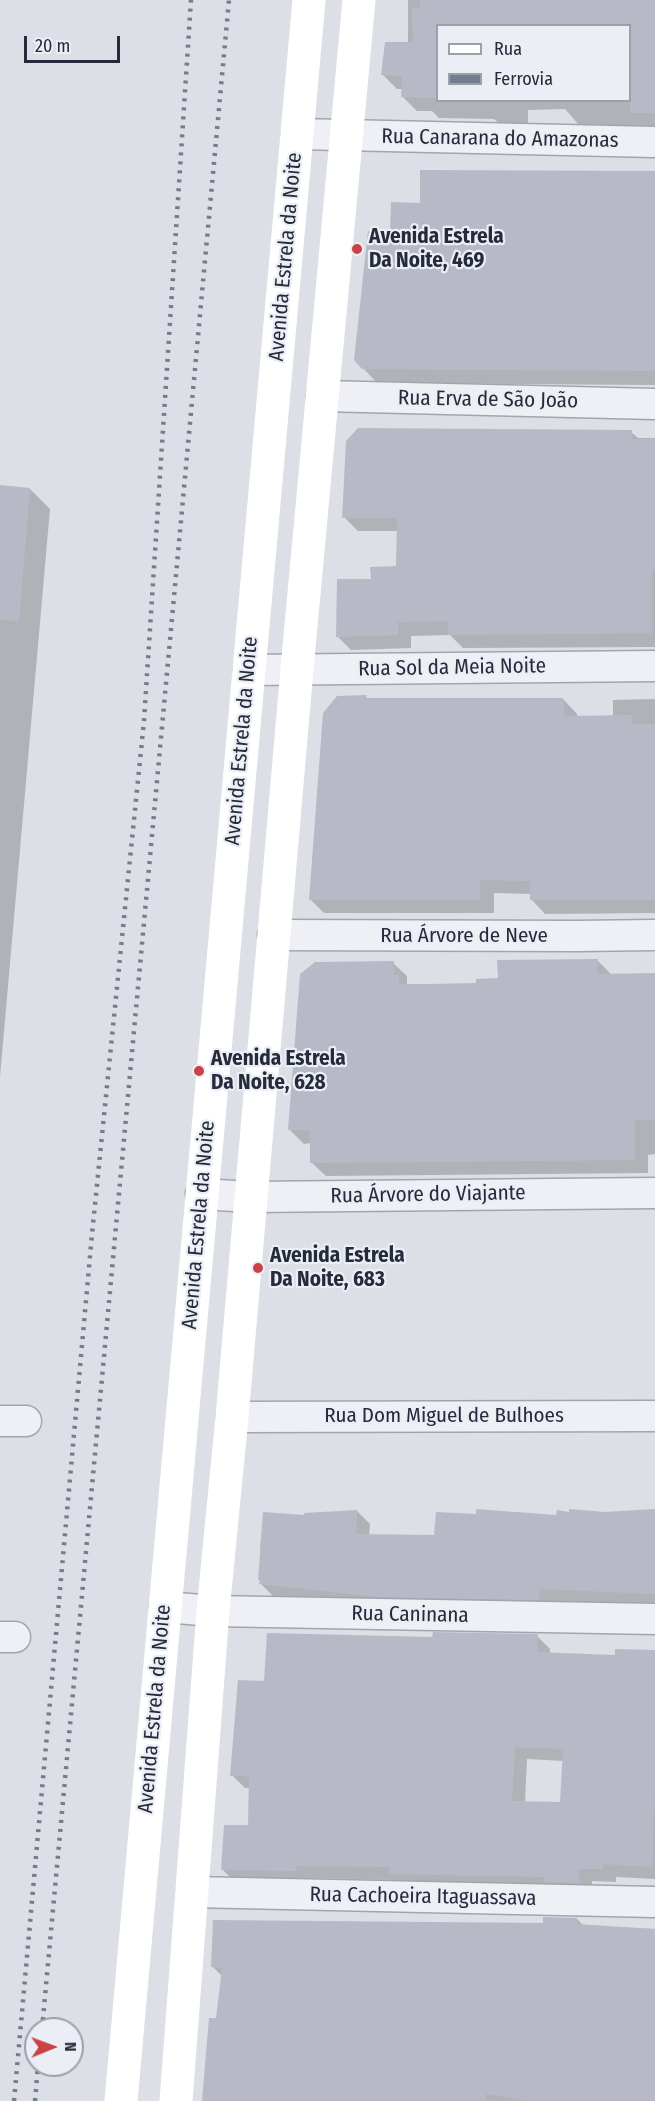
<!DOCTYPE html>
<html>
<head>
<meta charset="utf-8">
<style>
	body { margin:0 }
	#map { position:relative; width:655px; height:2101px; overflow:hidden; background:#dcdfe6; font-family:"Fira Sans Condensed",sans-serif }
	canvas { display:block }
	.legend { position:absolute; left:436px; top:24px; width:195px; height:78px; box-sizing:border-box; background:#ebeef4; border:2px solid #9ca0aa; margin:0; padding:8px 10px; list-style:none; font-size:18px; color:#262b3c }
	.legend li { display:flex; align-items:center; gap:12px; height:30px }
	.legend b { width:30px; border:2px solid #9ca0aa }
	.north { position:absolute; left:24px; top:2017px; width:60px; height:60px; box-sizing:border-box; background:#ebeef4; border:2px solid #9ca0aa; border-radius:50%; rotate:89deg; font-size:16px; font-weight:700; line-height:24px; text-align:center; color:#262b3c }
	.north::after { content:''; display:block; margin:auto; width:21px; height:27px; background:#cb4245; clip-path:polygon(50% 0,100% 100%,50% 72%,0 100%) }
	.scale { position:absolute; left:24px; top:36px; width:96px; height:27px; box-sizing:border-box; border:3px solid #262b3c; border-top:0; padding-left:8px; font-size:18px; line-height:21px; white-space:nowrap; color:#262b3c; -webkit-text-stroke:4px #ebeef4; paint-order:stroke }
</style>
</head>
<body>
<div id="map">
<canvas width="655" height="2101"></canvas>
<ul class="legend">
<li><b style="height:8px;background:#fff"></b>Rua</li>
<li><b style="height:8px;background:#767c8f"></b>Ferrovia</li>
</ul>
<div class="north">N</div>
<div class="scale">20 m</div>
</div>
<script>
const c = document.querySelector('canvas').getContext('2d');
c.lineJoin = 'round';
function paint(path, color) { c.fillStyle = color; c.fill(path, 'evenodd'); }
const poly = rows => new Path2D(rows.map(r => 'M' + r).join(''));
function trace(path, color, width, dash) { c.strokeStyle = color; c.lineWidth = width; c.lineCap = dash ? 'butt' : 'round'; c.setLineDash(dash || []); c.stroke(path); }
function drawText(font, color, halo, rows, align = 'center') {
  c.font = font + ' "Fira Sans Condensed",sans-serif'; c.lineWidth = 4.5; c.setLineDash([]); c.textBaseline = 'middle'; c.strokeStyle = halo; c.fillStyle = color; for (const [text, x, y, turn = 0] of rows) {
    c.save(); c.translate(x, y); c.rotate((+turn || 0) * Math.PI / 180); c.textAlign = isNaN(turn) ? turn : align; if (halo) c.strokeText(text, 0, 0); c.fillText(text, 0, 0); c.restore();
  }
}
paint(poly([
	[408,0,655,0,655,127,579,125,565,109,528,110,528,125,500,124,494,119,439,118,432,111,417,111,402,96,403,89,397,89,383,75,408,44],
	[438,26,630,26,630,100,438,100],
	[655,173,655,385,377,383,363,368,392,235,422,204],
	[631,432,638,438,655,438,655,647,463,648,450,635,411,636,411,648,351,650,337,636,372,580,398,568,398,531,358,531,344,517],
	[0,487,30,489,50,509,0,1077],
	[366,697,369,700,563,699,577,714,577,718,613,717,613,700,655,699,655,913,545,914,531,899,531,894,494,893,494,913,324,913,310,899],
	[597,960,611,974,655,975,655,1154,648,1155,648,1173,326,1176,312,1163,311,1143,304,1144,290,1130,393,963,407,976,407,985,477,985],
	[357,1511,370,1524,369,1536,436,1536,558,1516,655,1512,655,1606,552,1601,552,1612,392,1609,274,1597,261,1584,259,1579,263,1551,260,1548,264,1514,305,1517],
	[537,1636,550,1649,550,1654,617,1656,655,1651,655,1879,616,1877,616,1882,592,1881,591,1896,404,1886,397,1880,309,1878,309,1884,235,1882,222,1869,250,1826,250,1788,245,1788,232,1775,265,1682,434,1639],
	[527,1759,564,1761,561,1804,525,1803],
	[577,1919,584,1926,655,1929,655,2101,203,2101,217,2020,222,1976,213,1967]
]), '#0003');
paint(poly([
	[420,0,655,0,655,113,630,113,630,26,438,26,438,98,401,97,402,76,381,75,385,42,413,42,412,8,421,8],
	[420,170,655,171,655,371,362,369,354,360,368,231,390,233,391,202,420,203],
	[358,428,632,430,632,439,655,439,655,570,652,570,652,633,448,635,448,621,398,622,398,635,336,637,337,579,371,579,370,567,396,566,397,518,342,518,346,441],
	[0,485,30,488,19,621,0,620],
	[367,695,366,698,563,698,564,716,632,715,632,724,655,724,655,900,530,900,530,881,480,880,480,900,309,900,323,713,337,696],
	[598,959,598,974,655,973,655,1120,635,1120,635,1160,310,1163,310,1130,288,1130,300,974,315,962,394,961,394,975,399,975,399,984,427,984,476,983,476,979,498,978,497,960],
	[476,1509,556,1515,557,1510,569,1512,569,1509,605,1512,655,1509,655,1594,540,1589,539,1600,378,1597,259,1584,260,1580,258,1580,263,1512,304,1515,304,1513,357,1510,356,1534,434,1535,436,1512,476,1514],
	[433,1632,538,1634,537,1652,615,1655,615,1649,655,1650,655,1788,652,1867,603,1864,603,1869,579,1869,579,1883,544,1882,544,1877,389,1874,389,1867,296,1866,297,1871,221,1870,224,1825,248,1825,249,1776,230,1776,238,1680,264,1681,267,1633,432,1637],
	[515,1747,563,1749,560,1802,512,1801],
	[543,1917,577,1918,577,1924,655,1929,655,2101,531,2101,486,2094,486,2101,202,2101,209,2018,216,2018,222,1968,211,1967,213,1920,543,1923]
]), '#b7bac6');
const street = poly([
	[297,134,655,142],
	[322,396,655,404],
	[249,670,655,666],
	[273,935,577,936,655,935],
	[201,1194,251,1197,655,1193],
	[232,1417,655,1416],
	[0,1421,26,1421],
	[165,1607,213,1611,655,1619],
	[0,1637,15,1637],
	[192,1892,655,1902]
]);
trace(street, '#a2a5b0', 33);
trace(street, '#eff0f5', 30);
trace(poly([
	[121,2101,309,0],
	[176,2101,213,1611,232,1417,297,669,359,0]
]), '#fff', 33);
trace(poly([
	[42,2029,229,0],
	[14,2101,92,1234,144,721,191,0],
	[35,2101,38,2065]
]), '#767c8f', 4.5, [3, 6]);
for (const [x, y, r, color] of [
	[357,249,6,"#cb4245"],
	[199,1071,6,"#cb4245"],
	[258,1268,6,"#cb4245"]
]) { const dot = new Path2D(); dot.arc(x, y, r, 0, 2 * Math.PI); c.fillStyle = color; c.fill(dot); trace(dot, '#ebeef4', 2); }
drawText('21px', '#262b3c', '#ebeef4', [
	["Rua Canarana do Amazonas",500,139,1],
	["Avenida Estrela da Noite",286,257,-85],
	["Rua Erva de São João",488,400,1],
	["Rua Sol da Meia Noite",452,668,-1],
	["Avenida Estrela da Noite",242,741,-85],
	["Rua Árvore de Neve",464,936],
	["Rua Árvore do Viajante",428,1195,-1],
	["Avenida Estrela da Noite",199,1225,-85],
	["Rua Dom Miguel de Bulhoes",444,1416],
	["Rua Caninana",410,1615,1],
	["Avenida Estrela da Noite",155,1709,-85],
	["Rua Cachoeira Itaguassava",423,1897,1]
]);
drawText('bold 21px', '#262b3c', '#ebeef4', [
	["Avenida Estrela",369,237],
	["Da Noite, 469",369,261],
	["Avenida Estrela",211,1059],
	["Da Noite, 628",211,1083],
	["Avenida Estrela",270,1256],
	["Da Noite, 683",270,1280]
], 'left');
</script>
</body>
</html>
